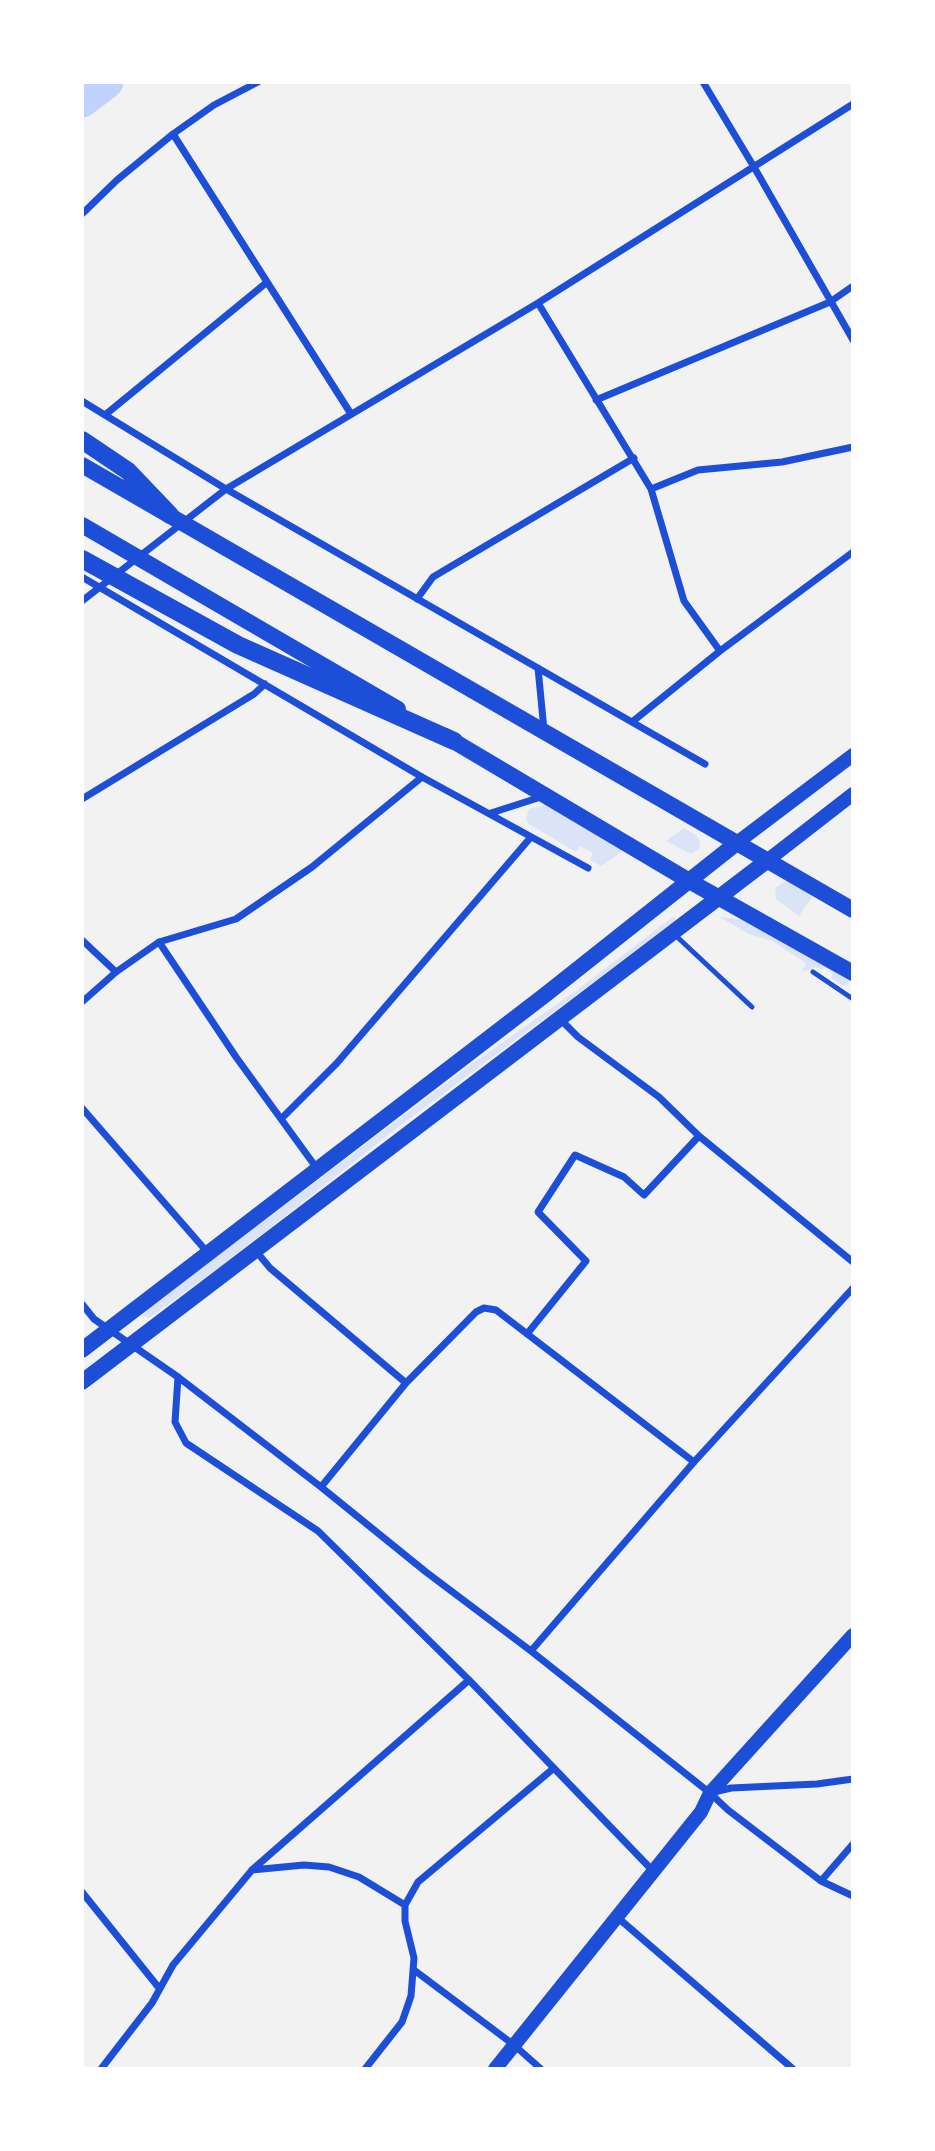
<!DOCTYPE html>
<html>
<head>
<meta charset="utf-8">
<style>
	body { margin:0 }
	#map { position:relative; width:935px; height:2151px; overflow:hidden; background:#f2f2f2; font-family:Ubuntu,sans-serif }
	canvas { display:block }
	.frame { position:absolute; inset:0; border:84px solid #fff; pointer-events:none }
</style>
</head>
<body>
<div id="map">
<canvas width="935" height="2151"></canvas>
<div class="frame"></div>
</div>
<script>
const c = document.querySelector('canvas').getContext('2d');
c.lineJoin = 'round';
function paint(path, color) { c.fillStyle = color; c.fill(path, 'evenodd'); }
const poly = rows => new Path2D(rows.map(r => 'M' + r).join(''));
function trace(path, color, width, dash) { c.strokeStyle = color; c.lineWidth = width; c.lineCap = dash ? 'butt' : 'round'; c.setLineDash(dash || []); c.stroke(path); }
paint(poly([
	[546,804,626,849,601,866,590,860,593,853,580,846,576,852,529,824,526,819,529,809],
	[684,828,696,835,700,841,699,849,691,854,666,841],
	[787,880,815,893,799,916,776,899,775,888],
	[674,916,676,919,615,966,396,1129,225,1263,149,1318,143,1315,143,1312,473,1063,577,990],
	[720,917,748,920,844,973,849,981,848,984,843,986,831,978,833,973,824,967,822,970,816,967,802,972,806,963,772,941,748,934]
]), '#dbe4f7');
trace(poly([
	[82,101,107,82]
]), '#bfd3fe', 33);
trace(poly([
	[674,934,752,1007],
	[813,972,853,999]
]), '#1d4ed8', 5);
trace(poly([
	[703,82,754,167,853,340],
	[173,134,351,414],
	[82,214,117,180,173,134,214,105,258,82],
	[538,303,651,489,684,601,720,651],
	[596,400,830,302,853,286],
	[82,401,226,489,705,764],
	[105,415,266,283],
	[651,489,698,470,782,462,853,447],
	[82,577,422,777,588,868],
	[417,599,433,577,634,458],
	[82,601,226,489,538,303,853,104],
	[538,668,544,730],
	[632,722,720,651,853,552],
	[82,799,254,694,265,684],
	[491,813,544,796],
	[82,940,116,972],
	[159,942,236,1057,318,1170],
	[82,1002,116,972,159,942,236,919,312,867,422,777],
	[560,1019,578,1037,659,1097,699,1136,853,1262],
	[82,1108,208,1253],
	[282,1118,337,1063,531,837],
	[255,1250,270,1268,406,1383],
	[82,1304,94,1319,178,1377,321,1487,426,1572,531,1651,710,1793,728,1810,821,1881,853,1896],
	[527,1334,586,1261,538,1212,575,1155,624,1177,644,1195,699,1136],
	[178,1377,175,1422,186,1443,318,1531,469,1680,653,1871],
	[321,1487,406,1383,476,1312,484,1308,496,1310,694,1462],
	[531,1651,694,1462,853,1288],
	[714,1792,731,1788,817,1784,853,1779],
	[252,1870,304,1865,329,1867,359,1877,405,1905,405,1921,414,1958,411,1996,402,2022,365,2069],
	[821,1881,853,1844],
	[82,1892,159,1988],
	[405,1905,418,1882,554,1768],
	[617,1917,793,2069],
	[414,1970,514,2045,541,2069],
	[101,2069,152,2003,173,1965,252,1870,469,1680]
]), '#1d4ed8', 7);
trace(poly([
	[738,842,853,755],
	[768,860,853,794],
	[495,2069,701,1812,710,1793,853,1635]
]), '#1d4ed8', 14);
trace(poly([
	[82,465,853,910],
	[82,525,398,709],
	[445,736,691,882,853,973],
	[82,1350,545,995,738,842],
	[82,1382,768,860]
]), '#1d4ed8', 16);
trace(poly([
	[82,440,128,471,170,515],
	[82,559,238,645,454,741]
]), '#1d4ed8', 18);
</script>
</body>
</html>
